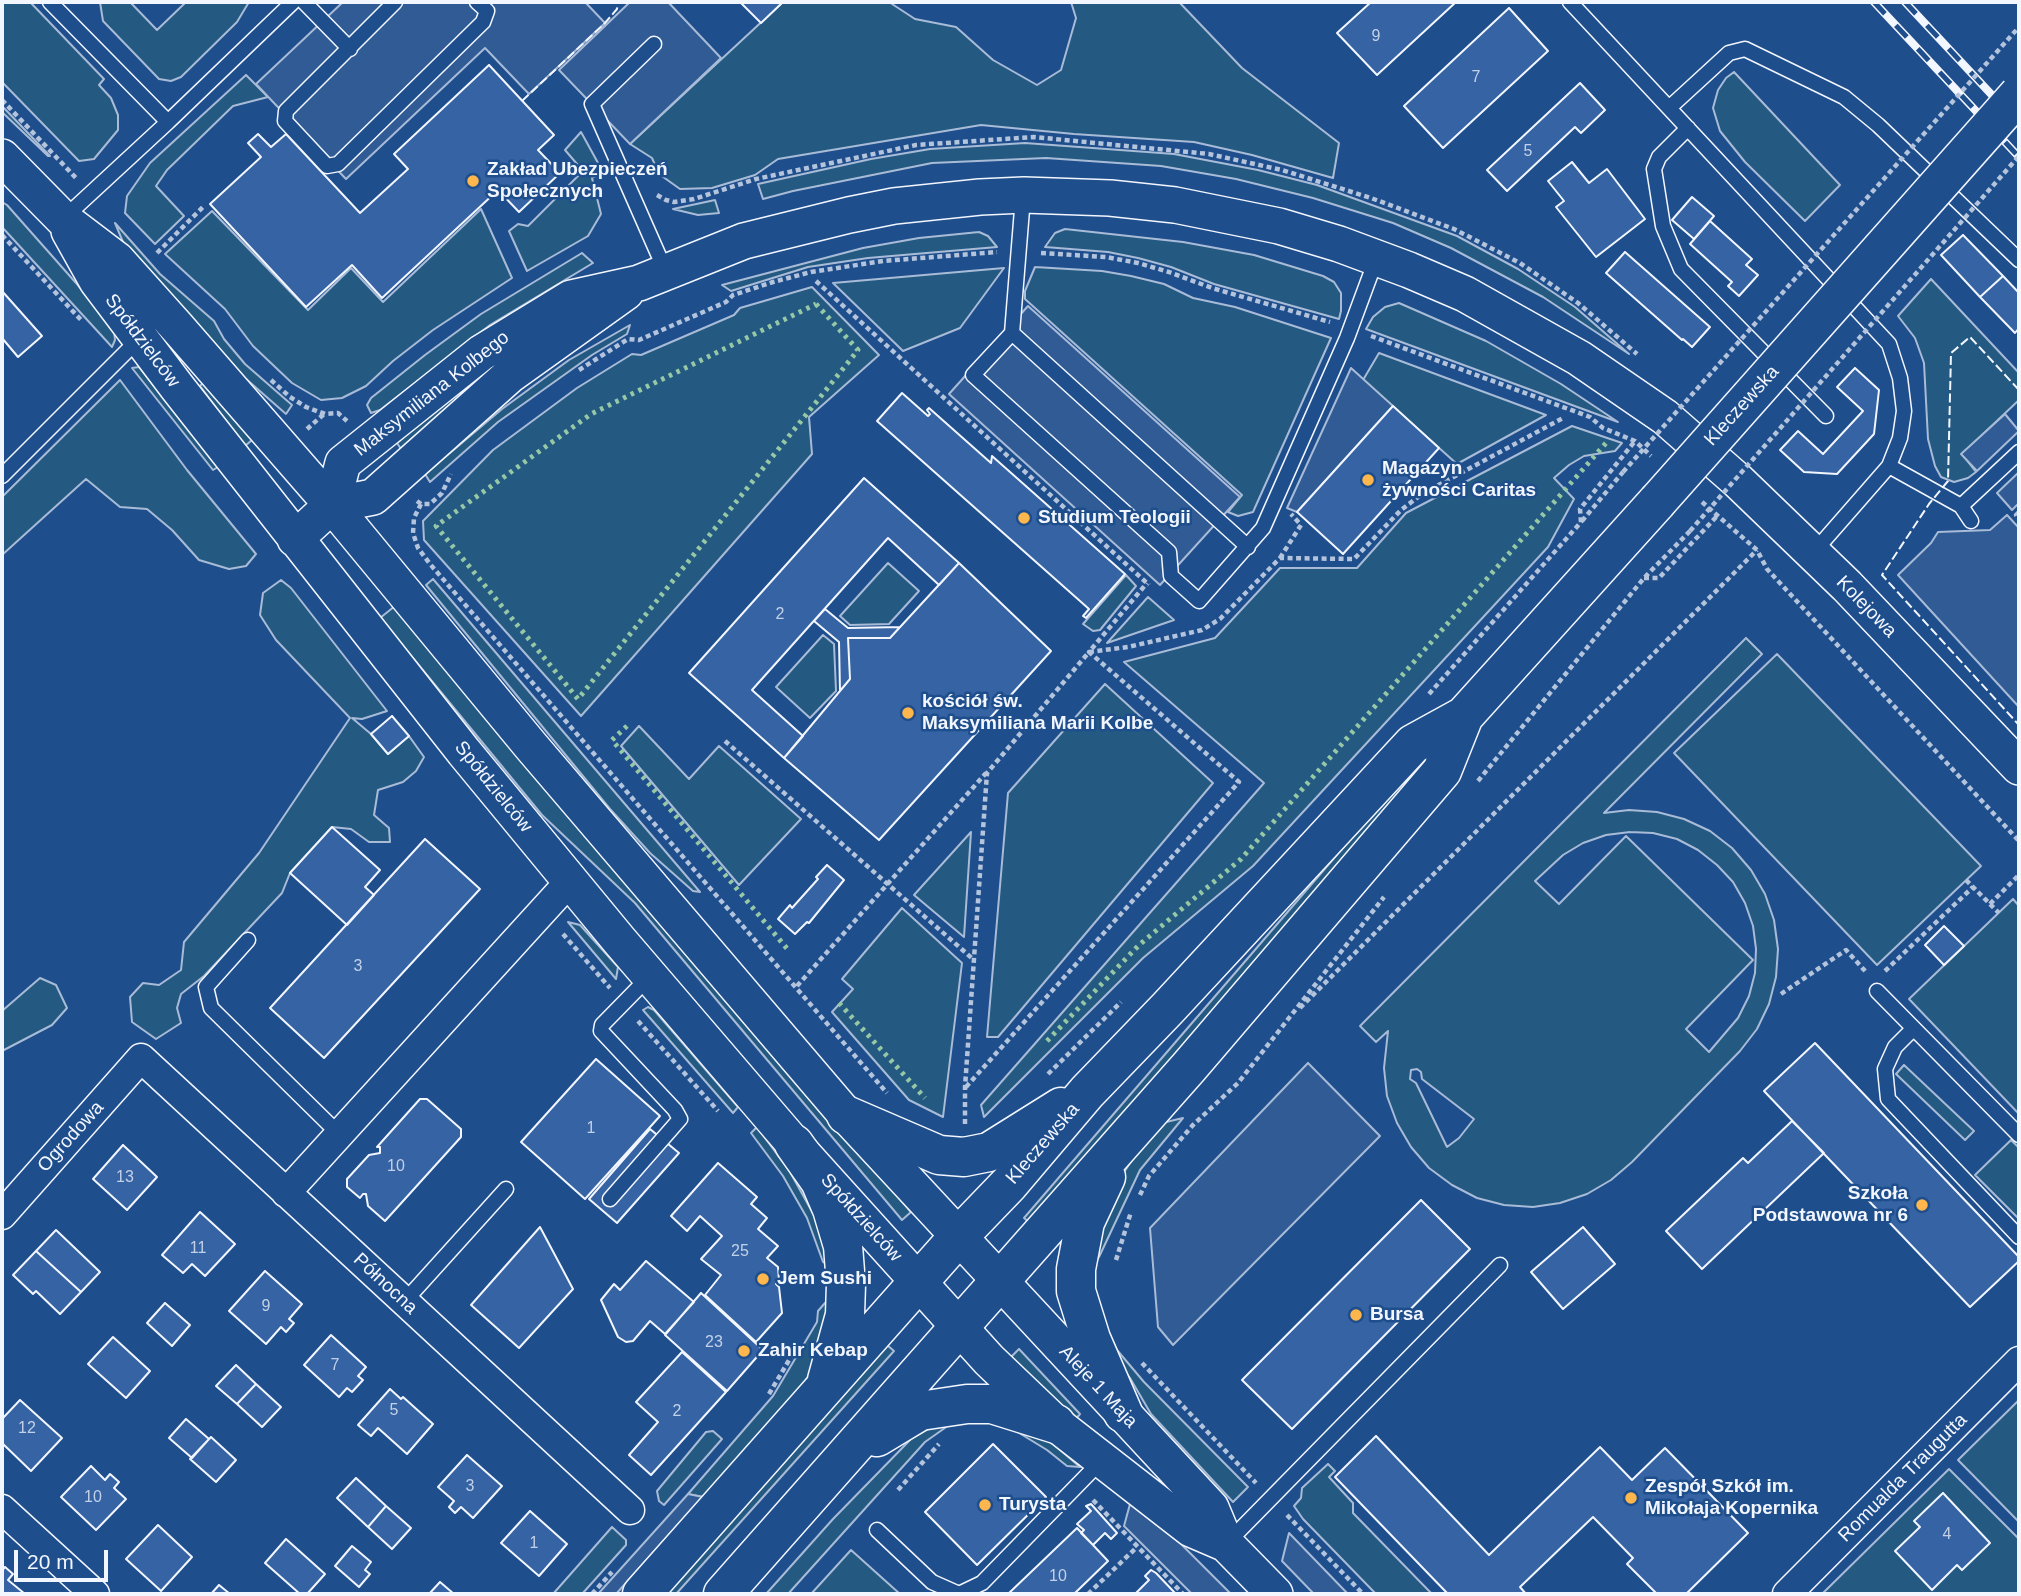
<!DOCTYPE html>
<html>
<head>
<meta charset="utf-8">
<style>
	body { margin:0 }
	#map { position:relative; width:2021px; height:1596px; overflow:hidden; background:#1f4e8c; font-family:Arial,sans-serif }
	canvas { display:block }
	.frame { position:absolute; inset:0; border:4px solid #f2f6ff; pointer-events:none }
	.scale { position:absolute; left:14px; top:1550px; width:94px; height:32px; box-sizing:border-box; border:4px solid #f2f6ff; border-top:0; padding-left:9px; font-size:21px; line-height:24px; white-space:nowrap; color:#f2f6ff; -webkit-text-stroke:5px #1f4e8c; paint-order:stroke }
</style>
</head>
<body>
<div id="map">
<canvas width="2021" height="1596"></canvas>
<div class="frame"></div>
<div class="scale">20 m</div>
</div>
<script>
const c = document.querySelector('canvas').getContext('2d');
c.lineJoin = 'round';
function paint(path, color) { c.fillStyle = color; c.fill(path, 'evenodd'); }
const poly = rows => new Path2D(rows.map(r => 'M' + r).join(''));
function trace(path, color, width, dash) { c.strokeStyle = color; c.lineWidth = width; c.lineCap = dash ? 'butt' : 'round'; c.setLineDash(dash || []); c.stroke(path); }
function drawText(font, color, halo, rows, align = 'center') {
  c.font = font + ' Arial,sans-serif'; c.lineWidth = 5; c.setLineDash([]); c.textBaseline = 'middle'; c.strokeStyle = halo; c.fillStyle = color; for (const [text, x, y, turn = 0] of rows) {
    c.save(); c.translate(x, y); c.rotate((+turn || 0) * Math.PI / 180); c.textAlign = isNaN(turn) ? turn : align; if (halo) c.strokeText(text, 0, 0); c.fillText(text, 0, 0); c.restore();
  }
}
const green = poly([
	[2,2,30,2,104,79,99,85,111,98,118,115,118,130,94,159,79,161,2,82,2,2],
	[100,2,130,2,157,30,186,2,249,2,237,22,181,77,171,81,159,79,103,21,100,2],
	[783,2,889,2,915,19,956,27,993,60,1037,85,1061,70,1076,18,1071,2,1179,2,1242,68,1339,143,1333,178,1252,155,1194,142,1074,134,981,125,778,159,755,175,712,188,680,189,659,174,652,158,630,144,783,2],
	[1734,72,1840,185,1805,221,1745,162,1720,131,1713,108,1718,90,1726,78,1734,72],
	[246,75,268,97,233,106,167,170,156,186,184,216,155,244,125,213,127,196,150,163,246,75],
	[2,106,50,156,48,156,2,112,2,106],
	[581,132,603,172,592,178,601,214,588,236,527,271,509,231,518,224,528,226,583,171,565,150,581,132],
	[1025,143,1174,154,1258,170,1317,185,1457,236,1518,269,1575,307,1629,354,1543,297,1451,248,1393,223,1313,198,1236,179,1161,166,1046,158,932,163,793,191,763,199,758,184,871,159,930,149,1025,143],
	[715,200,719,213,698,215,673,209,715,200],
	[2,202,7,205,76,283,114,331,115,340,112,347,2,227,2,202],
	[481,209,512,278,433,330,393,361,366,386,342,398,321,400,292,383,253,346,225,309,165,254,212,211,308,310,351,268,383,302,481,209],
	[115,223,160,274,214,321,224,339,245,364,292,405,286,414,245,378,123,242,115,223],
	[1065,229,1183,242,1254,255,1323,276,1334,282,1341,293,1341,311,1339,319,1214,284,1171,267,1138,258,1108,252,1045,247,1055,233,1065,229],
	[979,232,988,236,997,247,868,258,808,267,731,291,722,285,863,248,919,238,979,232],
	[582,253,593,263,490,325,380,410,371,413,367,405,371,398,425,355,481,314,582,253],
	[1035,267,1102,271,1131,276,1164,284,1193,298,1235,307,1331,338,1253,512,1238,516,1228,512,1242,495,1025,299,1025,291,1035,267],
	[1004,268,960,328,903,351,833,283,1004,268],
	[1931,279,2019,373,2019,400,1962,454,1976,472,1968,478,1954,482,1941,477,1935,466,1928,439,1924,363,1915,338,1898,316,1931,279],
	[812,287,879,355,809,417,812,454,581,716,424,540,423,521,493,450,577,388,632,354,641,355,734,315,740,308,812,287],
	[1399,303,1486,341,1561,384,1618,422,1366,329,1373,317,1385,307,1399,303],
	[630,325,627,334,592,355,498,422,430,482,425,474,502,409,569,360,630,325],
	[1379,353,1546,415,1457,464,1363,380,1379,353],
	[139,367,218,467,213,470,132,368,139,367],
	[120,380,187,470,256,554,246,566,229,569,199,560,172,530,147,509,120,507,86,479,2,555,2,497,120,380],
	[466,381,472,383,473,388,401,449,397,443,466,381],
	[204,382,252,440,245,446,200,386,204,382],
	[1572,426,1622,443,1615,451,1584,456,1569,465,1554,478,1574,499,1548,547,1253,866,1143,958,984,1117,981,1105,1264,783,1124,662,1215,638,1280,568,1357,568,1406,513,1572,426],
	[888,563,919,591,889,624,850,625,840,616,888,563],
	[1126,575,1136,586,1100,630,1093,631,1083,624,1126,575],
	[433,579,700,892,693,891,650,853,610,809,426,585,433,579],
	[281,580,291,588,387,711,362,719,352,718,371,734,388,754,409,736,424,757,416,771,403,782,378,790,374,815,389,828,390,842,369,842,351,829,332,827,290,873,282,893,204,976,181,994,177,1008,181,1023,156,1039,132,1022,130,997,143,983,159,985,181,970,184,942,259,853,350,718,276,640,260,615,263,593,281,580],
	[1148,597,1174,620,1107,643,1148,597],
	[395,606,911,1212,902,1220,635,903,542,815,380,618,395,606],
	[823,635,834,644,836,691,810,718,776,687,823,635],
	[1746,638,1762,654,1604,813,1629,810,1657,812,1684,819,1710,831,1732,848,1751,870,1765,894,1774,920,1778,949,1776,977,1769,1004,1757,1029,1740,1051,1632,1162,1611,1180,1587,1194,1560,1203,1533,1207,1504,1205,1477,1198,1452,1185,1429,1168,1411,1147,1397,1123,1387,1096,1384,1068,1388,1031,1376,1042,1360,1026,1746,638],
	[1630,832,1653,833,1677,839,1698,850,1717,865,1733,882,1745,903,1753,926,1756,949,1755,973,1749,996,1738,1018,1709,1052,1686,1029,1753,960,1626,836,1559,904,1535,881,1563,855,1583,843,1606,835,1630,832],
	[1417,1069,1421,1072,1422,1079,1474,1119,1459,1138,1447,1147,1416,1083,1410,1079,1411,1070,1417,1069],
	[1777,654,1981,866,1877,965,1674,753,1777,654],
	[1105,684,1213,783,998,1037,987,1037,1008,793,1105,684],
	[639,726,689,779,719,746,801,819,739,885,621,746,639,726],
	[1422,756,1428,762,1030,1223,1024,1218,1422,756],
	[971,832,964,937,914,895,971,832],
	[2013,899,2019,906,2019,1114,1909,999,2013,899],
	[902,908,962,963,943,1117,909,1100,832,1012,853,989,842,979,902,908],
	[568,922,580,925,618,967,616,979,568,922],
	[40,978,56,985,67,1008,52,1025,2,1051,2,1011,40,978],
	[648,1007,654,1010,738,1107,733,1113,643,1010,648,1007],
	[1904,1065,1974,1131,1965,1140,1896,1074,1904,1065],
	[1183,1118,1140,1170,1099,1257,1089,1272,1111,1192,1136,1154,1162,1123,1183,1118],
	[757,1127,790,1172,815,1217,833,1268,823,1262,807,1218,783,1176,751,1133,757,1127],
	[2011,1140,2019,1148,2019,1219,1975,1175,2011,1140],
	[834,1301,814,1369,795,1394,703,1497,688,1494,773,1396,817,1322,818,1311,825,1303,834,1301],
	[1108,1332,1117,1350,1144,1382,1248,1487,1233,1502,1151,1414,1130,1378,1108,1349,1108,1332],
	[887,1345,894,1351,676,1594,663,1594,887,1345],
	[1019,1349,1080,1414,1075,1420,1058,1407,1011,1357,1019,1349],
	[2019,1400,2019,1522,1958,1460,2019,1400],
	[993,1417,1045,1437,1080,1467,1067,1466,1047,1450,993,1417],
	[959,1418,925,1442,916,1452,788,1594,766,1594,833,1519,911,1439,939,1423,959,1418],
	[713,1431,722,1439,664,1505,659,1501,657,1491,706,1432,713,1431],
	[1328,1464,1335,1471,1329,1477,1353,1503,1353,1513,1432,1594,1376,1594,1303,1519,1294,1506,1301,1498,1302,1488,1328,1464],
	[1949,1469,2019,1539,2019,1591,2016,1594,1822,1594,1949,1469],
	[612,1527,626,1540,626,1545,582,1594,553,1594,612,1527],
	[851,1550,900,1594,811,1594,851,1550]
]);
paint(green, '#245a82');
trace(green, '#a8bbd7', 2);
const parking = poly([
	[343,2,585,2,605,23,529,94,485,48,346,179,256,84,343,2],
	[630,2,668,2,721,58,630,144,559,70,630,2],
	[1028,306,1240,497,1160,585,949,394,1028,306],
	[1351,368,1393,406,1297,512,1287,508,1351,368],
	[2005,414,2019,431,1977,471,1961,454,2005,414],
	[2019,472,2019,503,2012,510,1997,493,2019,472],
	[2007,515,2019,528,2019,707,1898,575,1931,543,1938,532,1990,530,2007,515],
	[1308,1063,1380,1136,1173,1345,1158,1327,1150,1228,1308,1063],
	[688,1494,703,1497,616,1594,598,1594,688,1494],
	[1130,1504,1179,1542,1231,1594,1192,1594,1124,1526,1130,1504],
	[1289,1533,1348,1594,1314,1594,1282,1561,1289,1533]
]);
paint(parking, '#305b95');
trace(parking, '#a8bbd7', 2);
const building = poly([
	[740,2,783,2,761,23,740,2],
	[1371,2,1456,2,1377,75,1337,33,1371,2],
	[1509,8,1548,51,1443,148,1404,106,1509,8],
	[489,65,554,135,538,150,560,173,519,212,498,190,382,298,352,265,306,307,210,204,261,157,248,143,258,134,271,147,286,134,360,213,408,169,394,154,489,65],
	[1580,83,1605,110,1581,133,1575,127,1507,191,1487,170,1580,83],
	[1572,162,1589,183,1607,169,1645,219,1596,257,1556,207,1564,201,1548,181,1572,162],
	[1692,197,1714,216,1694,239,1672,220,1692,197],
	[1710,221,1752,259,1746,265,1758,275,1739,296,1728,286,1732,282,1690,244,1710,221],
	[1963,235,2003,276,1980,297,1941,255,1963,235],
	[1625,252,1710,327,1692,347,1683,339,1682,340,1606,273,1625,252],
	[2003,276,2019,293,2019,328,2015,333,1980,297,2003,276],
	[2,291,42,336,18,357,2,338,2,291],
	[1855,368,1879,390,1874,434,1837,474,1804,472,1780,450,1798,431,1823,454,1863,411,1837,387,1855,368],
	[902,393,928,416,930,414,927,410,929,408,991,463,992,456,1125,574,1086,618,1083,616,1089,609,877,421,902,393],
	[1393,406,1439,448,1343,554,1297,512,1393,406],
	[864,478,959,563,939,585,888,538,752,690,803,736,784,758,689,673,864,478],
	[959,563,1051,651,879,840,784,758,850,679,848,638,890,638,959,563],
	[825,609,848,628,900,627,890,638,848,638,850,679,840,691,839,642,814,621,825,609],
	[392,716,409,736,388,754,371,734,392,716],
	[332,827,380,870,365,887,374,895,347,925,290,873,332,827],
	[425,839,480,889,324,1058,270,1008,425,839],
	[827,865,844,880,809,923,807,922,795,934,778,919,790,905,792,908,818,879,816,877,827,865],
	[1944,926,1964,946,1944,965,1925,945,1944,926],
	[1815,1043,2019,1257,2019,1261,1970,1307,1764,1091,1815,1043],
	[596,1059,660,1116,585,1199,521,1142,596,1059],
	[420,1099,427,1099,461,1129,461,1137,385,1221,368,1206,366,1194,363,1194,360,1198,347,1187,347,1179,369,1155,380,1153,380,1147,377,1147,420,1099],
	[1792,1121,1824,1153,1702,1269,1666,1231,1743,1158,1748,1163,1792,1121],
	[650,1129,679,1153,617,1223,589,1199,650,1129],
	[123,1145,157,1177,127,1210,93,1179,123,1145],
	[718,1163,757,1197,751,1204,767,1218,758,1229,778,1246,767,1258,778,1267,779,1281,776,1284,779,1287,782,1313,756,1342,705,1295,721,1275,701,1259,722,1236,700,1216,687,1231,671,1216,718,1163],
	[1421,1200,1470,1249,1292,1429,1242,1380,1421,1200],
	[200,1212,235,1244,205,1276,192,1264,183,1273,162,1255,200,1212],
	[540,1227,573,1289,519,1348,471,1305,540,1227],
	[1583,1227,1615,1264,1563,1309,1531,1272,1583,1227],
	[56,1230,100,1272,81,1292,36,1251,56,1230],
	[36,1251,81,1292,60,1314,36,1291,33,1294,13,1275,36,1251],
	[646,1261,694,1302,665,1334,650,1321,633,1341,626,1342,618,1337,601,1300,614,1284,620,1290,646,1261],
	[265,1271,302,1304,289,1319,294,1323,286,1332,281,1327,266,1344,229,1311,265,1271],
	[701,1293,763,1350,727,1391,665,1335,701,1293],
	[165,1303,190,1325,172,1346,147,1323,165,1303],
	[331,1335,366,1367,358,1376,363,1380,352,1392,347,1388,339,1397,304,1365,331,1335],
	[113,1337,150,1371,126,1398,88,1364,113,1337],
	[682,1352,726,1392,651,1475,629,1455,658,1422,636,1402,682,1352],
	[236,1365,256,1384,237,1404,216,1386,236,1365],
	[256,1384,281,1407,262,1427,237,1404,256,1384],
	[390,1389,401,1399,403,1397,433,1424,407,1454,378,1428,371,1436,358,1425,390,1389],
	[20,1400,62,1438,31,1471,2,1443,2,1419,20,1400],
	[186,1419,209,1439,192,1458,169,1438,186,1419],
	[1376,1436,1489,1555,1600,1447,1632,1480,1665,1448,1748,1533,1686,1594,1657,1594,1627,1564,1633,1558,1593,1517,1520,1587,1526,1594,1448,1594,1335,1477,1376,1436],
	[211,1437,236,1460,216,1482,190,1459,211,1437],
	[993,1444,1046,1497,977,1565,925,1512,993,1444],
	[467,1455,502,1486,473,1518,461,1507,455,1513,449,1507,454,1501,438,1487,467,1455],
	[91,1466,105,1480,110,1474,119,1482,114,1488,126,1499,96,1530,61,1497,91,1466],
	[356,1478,386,1506,368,1527,337,1498,356,1478],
	[1943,1493,1990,1543,1962,1570,1957,1565,1932,1590,1895,1551,1920,1527,1914,1521,1943,1493],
	[1091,1504,1117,1533,1111,1539,1105,1533,1093,1545,1081,1533,1084,1530,1077,1524,1091,1511,1086,1506,1091,1504],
	[386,1506,411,1528,392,1549,368,1527,386,1506],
	[530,1511,567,1544,539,1576,501,1543,530,1511],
	[158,1525,192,1557,161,1591,126,1559,158,1525],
	[1077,1528,1108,1561,1074,1594,1008,1594,1077,1528],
	[286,1539,325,1574,307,1594,300,1594,265,1563,286,1539],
	[352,1546,371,1562,365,1570,370,1574,359,1587,335,1566,352,1546],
	[5,1567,13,1574,8,1580,25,1594,2,1594,2,1571,5,1567],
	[1151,1570,1156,1573,1175,1593,1135,1594,1149,1580,1145,1576,1151,1570],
	[440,1582,454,1594,429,1594,440,1582],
	[219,1585,230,1594,211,1594,219,1585]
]);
paint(building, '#3563a3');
trace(building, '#f2f6ff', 2);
const service = poly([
	[50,2,168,122,64,218],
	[304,2,350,49],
	[395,2,286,111,285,121,327,166,338,164,483,22,487,11,477,2],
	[1570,2,1889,344,1900,378,1904,411,1900,438,1889,466,1813,553],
	[654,44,592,104,666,272],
	[1669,108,1729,53,1745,49,1844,97,1878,125,2019,260],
	[168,122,293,2],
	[1688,128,1659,157,1654,169,1663,226,1681,269,1826,416],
	[1023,197,1012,333,973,375,1169,552,1171,576,1199,601,1263,528,1347,338,1377,257],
	[1012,333,1248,547],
	[1889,466,1961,506,1971,521],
	[2,476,139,339],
	[1961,506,2019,452],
	[248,940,206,987,211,1008,339,1134],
	[1877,991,2019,1135],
	[1913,1029,1895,1047,1885,1069,1888,1099,2019,1237],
	[610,1199,680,1119,675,1110,601,1031,602,1025,649,977],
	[404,1302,506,1189],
	[877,1530,932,1582,959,1594,982,1583,1102,1460],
	[1227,1543,1500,1265]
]);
const minor = poly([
	[286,1193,570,881],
	[2,1215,141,1058,630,1510],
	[2,1509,95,1594],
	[1787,1594,2019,1361]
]);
const tertiary = poly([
	[2,157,63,219,117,260,177,327,332,505,531,746,846,1115,1211,1508,1226,1544,1275,1594],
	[69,231,97,281,177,387,464,752,619,940,794,1144,989,1360,1056,1424,1191,1529,1226,1544],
	[332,505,373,497,510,375,626,292],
	[295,539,332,505,343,463,481,353,571,298,639,283,744,241,849,215,894,206,980,197,1024,195,1110,198,1175,205,1279,226,1339,244,1409,270,1465,294,1579,358,1665,417,1738,481,1847,586,2019,767]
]);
const secondary = poly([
	[846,1115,939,1155,964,1157,989,1152,1061,1107],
	[794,1144,820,1181,832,1209,843,1246,846,1284,845,1315,827,1380],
	[1106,1177,1085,1222,1076,1269,1076,1291,1091,1339,1123,1413],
	[877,1437,920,1411,967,1404,992,1404,1056,1424],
	[642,1594,959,1236,1009,1184,1087,1092,1168,1008,1413,744,1464,716,1657,502],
	[723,1594,1189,1067,1442,771,1464,716]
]);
trace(service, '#f2f6ff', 17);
trace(minor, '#f2f6ff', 31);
trace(tertiary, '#f2f6ff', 38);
trace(secondary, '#f2f6ff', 41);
trace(poly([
	[2,100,76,178],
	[657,195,666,200,674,202,694,199,756,179,916,145,1034,137,1209,154,1282,170,1371,198,1454,229,1520,263,1578,303,1637,354],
	[2,235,82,321],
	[157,253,205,205],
	[1041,253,1106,257,1138,263,1169,272,1212,288,1330,322],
	[816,281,1149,585],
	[1371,336,1590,417,1603,428,1635,441,1651,456],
	[579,370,628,339,639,340,726,302,733,295,773,282,811,272,883,261,997,252],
	[271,380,290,397,306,407,325,414,338,413,347,421],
	[307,429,324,414],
	[417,501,421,504,430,504,442,493,451,474],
	[1702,502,1757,550,1767,569,2019,841],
	[421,504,414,518,413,533,418,548,430,564,887,1093],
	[2019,512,2016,515,2019,519],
	[1582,521,1623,472],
	[1280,558,1301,525,1291,514],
	[1644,578,1659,578,1718,515],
	[1429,694,1581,522,1580,509,1635,441],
	[725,741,974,960],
	[1478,781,1644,578,1690,531],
	[1966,880,1999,913],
	[1990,904,2019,875],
	[563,934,610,988],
	[1885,971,1973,887],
	[797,986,986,773],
	[1781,994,1846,950,1866,972],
	[1300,1008,1757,550],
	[638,1021,718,1111],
	[1048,1074,1121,1002],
	[966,1087,1239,782,1089,652,1147,583],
	[965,1124,965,1087,987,773,1089,652,1128,647,1202,630,1220,619,1280,558,1354,559,1401,510,1422,494,1563,418],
	[1140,1195,1149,1176,1193,1125,1238,1083,1384,897],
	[1116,1260,1131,1212],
	[1142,1363,1256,1483],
	[769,1394,798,1345],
	[898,1490,939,1444],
	[1093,1500,1183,1594],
	[1287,1515,1363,1594],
	[592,1594,612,1572],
	[1088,1594,1137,1547]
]), '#b3c4dc', 4.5, [5, 3.5]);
trace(service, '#1f4e8c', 14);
trace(minor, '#1f4e8c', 28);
trace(tertiary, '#1f4e8c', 35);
trace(secondary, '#1f4e8c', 38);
const rail = poly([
	[1874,2,2019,157],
	[1905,2,2019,124]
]);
trace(rail, '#f2f6ff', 8);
trace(rail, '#1f4e8c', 5, [16]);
const secondaryBridge = poly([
	[1657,502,2019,94]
]);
trace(secondaryBridge, '#f2f6ff', 41, []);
trace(poly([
	[1623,472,2019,27],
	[1690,531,2019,156]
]), '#b3c4dc', 4.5, [5, 3.5]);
trace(secondaryBridge, '#1f4e8c', 38);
trace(poly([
	[816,304,858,350,578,699,436,526,591,414,816,304],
	[627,726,612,740,789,951],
	[839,1003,925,1098],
	[1047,1041,1139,945,1241,859,1606,443]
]), '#97c8a6', 5, [3.5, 5]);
trace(poly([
	[522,101,605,23,617,9,618,2],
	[2019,390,1970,337,1951,353,1948,481,1929,504,1882,575,2019,725]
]), '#f2f6ff', 2, [9, 3.5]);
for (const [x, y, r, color] of [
	[473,181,7,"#ffb74d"],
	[1368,480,7,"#ffb74d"],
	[1024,518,7,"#ffb74d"],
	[908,713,7,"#ffb74d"],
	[1922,1205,7,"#ffb74d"],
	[763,1279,7,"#ffb74d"],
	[1356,1315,7,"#ffb74d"],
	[744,1351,7,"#ffb74d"],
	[1631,1498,7,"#ffb74d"],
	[985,1505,7,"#ffb74d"]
]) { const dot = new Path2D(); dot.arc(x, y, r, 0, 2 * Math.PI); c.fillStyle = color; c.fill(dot); trace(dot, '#1f4e8c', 2.5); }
drawText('16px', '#c3d1e8', null, [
	["9",1376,37],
	["7",1476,78],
	["5",1528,152],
	["2",780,615],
	["3",358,967],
	["1",591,1129],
	["10",396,1167],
	["13",125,1178],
	["11",198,1249],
	["25",740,1252],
	["9",266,1307],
	["23",714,1343],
	["7",335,1366],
	["5",394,1411],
	["2",677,1412],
	["12",27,1429],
	["3",470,1487],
	["10",93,1498],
	["4",1947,1535],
	["1",534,1544],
	["10",1058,1577]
]);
drawText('bold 19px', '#f2f6ff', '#1f4e8c', [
	["Zakład Ubezpieczeń",487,170],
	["Społecznych",487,192],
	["Magazyn",1382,469],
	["żywności Caritas",1382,491],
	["Studium Teologii",1038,518],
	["kościół św.",922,702],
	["Maksymiliana Marii Kolbe",922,724],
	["Szkoła",1908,1194,"right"],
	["Podstawowa nr 6",1908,1216,"right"],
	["Jem Sushi",777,1279],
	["Bursa",1370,1315],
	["Zahir Kebap",758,1351],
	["Zespół Szkół im.",1645,1487],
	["Mikołaja Kopernika",1645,1509],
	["Turysta",999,1505]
], 'left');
drawText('19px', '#f2f6ff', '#1f4e8c', [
	["Spółdzielców",142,341,53],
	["Maksymiliana Kolbego",432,394,-38],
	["Kleczewska",1742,406,-48],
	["Kolejowa",1866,607,46],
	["Spółdzielców",493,787,51],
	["Ogrodowa",71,1137,-48],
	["Kleczewska",1043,1144,-49],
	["Spółdzielców",861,1218,48],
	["Północna",385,1284,43],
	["Aleje 1 Maja",1098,1387,47],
	["Romualda Traugutta",1903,1478,-45]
]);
</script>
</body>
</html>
